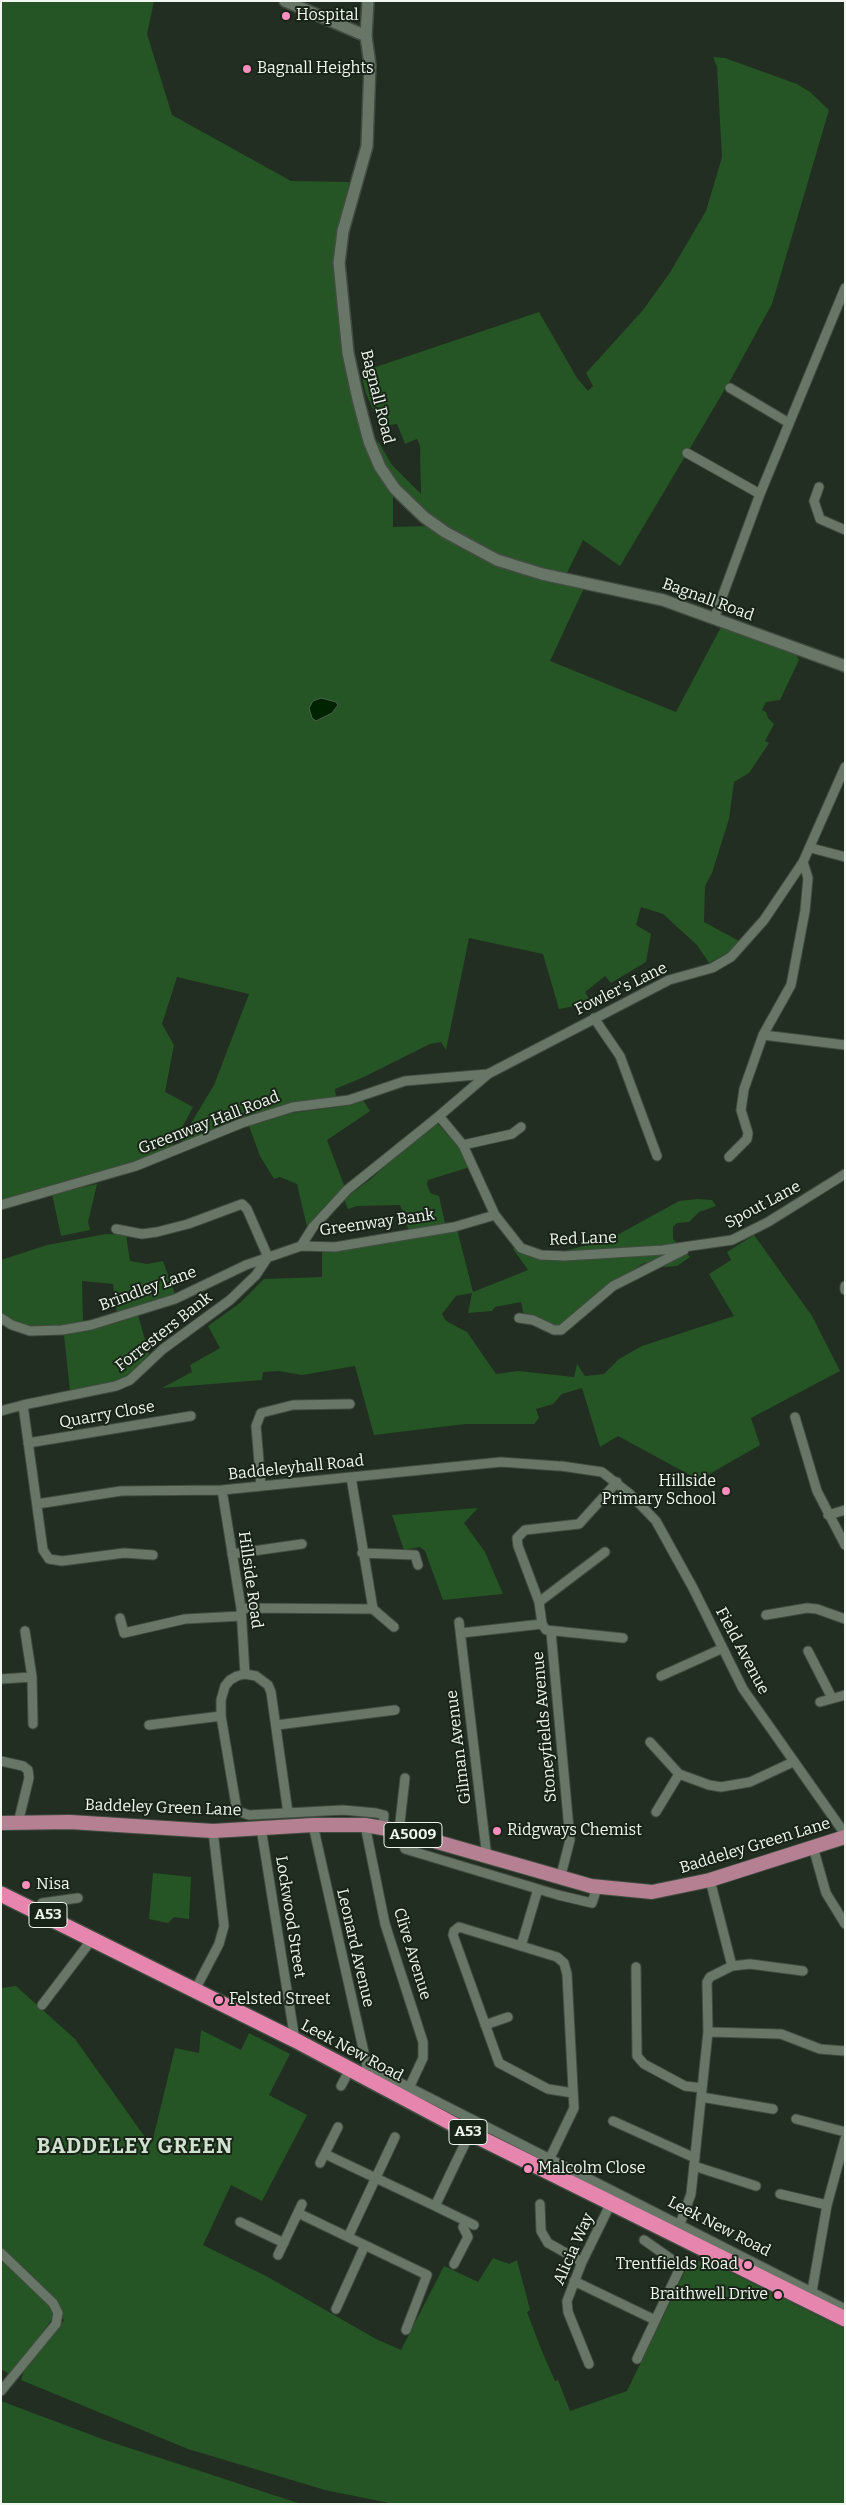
<!DOCTYPE html>
<html>
<head>
<meta charset="utf-8">
<style>
	body { margin:0 }
	#map { position:relative; width:846px; height:2505px; overflow:hidden; background:#222e21; font-family:Bitter,serif }
	canvas { display:block }
	.frame { position:absolute; inset:0; border:2px solid #f0f7ef; pointer-events:none }
</style>
</head>
<body>
<div id="map">
<canvas width="846" height="2505"></canvas>
<div class="frame"></div>
</div>
<script>
const c = document.querySelector('canvas').getContext('2d');
c.lineJoin = 'round';
function paint(path, color) { c.fillStyle = color; c.fill(path, 'evenodd'); }
const poly = rows => new Path2D(rows.map(r => 'M' + r).join(''));
function trace(path, color, width, dash) { c.strokeStyle = color; c.lineWidth = width; c.lineCap = dash ? 'butt' : 'round'; c.setLineDash(dash || []); c.stroke(path); }
function drawText(font, color, halo, rows, align = 'center') {
  c.font = font + ' Bitter,serif'; c.lineWidth = 4; c.setLineDash([]); c.textBaseline = 'middle'; c.strokeStyle = halo; c.fillStyle = color; for (const [text, x, y, turn = 0] of rows) {
    c.save(); c.translate(x, y); c.rotate((+turn || 0) * Math.PI / 180); c.textAlign = isNaN(turn) ? turn : align; if (halo) c.strokeText(text, 0, 0); c.fillText(text, 0, 0); c.restore();
  }
}
paint(poly([
	[1,1,154,1,147,34,172,115,291,181,349,182,344,209,340,218,339,235,356,410,365,446,393,490,393,527,431,526,462,547,584,588,550,661,676,712,721,627,795,653,799,660,780,700,766,702,762,710,766,712,768,718,774,724,765,741,769,743,749,773,734,782,729,819,712,873,705,886,704,922,741,942,729,952,709,963,697,945,663,914,641,907,636,925,651,934,646,962,611,983,605,976,585,992,591,1003,559,1009,543,954,469,938,446,1050,441,1042,430,1044,364,1077,335,1089,336,1097,304,1103,183,1143,181,1140,214,1085,249,994,177,977,162,1024,174,1045,165,1092,193,1107,170,1150,119,1168,1,1203],
	[713,57,725,58,797,84,810,92,829,110,772,304,731,379,620,566,583,540,566,575,557,571,549,571,499,556,438,523,392,477,376,448,378,441,392,465,421,494,420,446,417,439,405,444,397,424,380,426,365,391,361,372,539,312,577,378,588,391,593,386,586,373,643,310,669,274,706,211,722,157,717,67],
	[363,1100,370,1111,327,1140,345,1188,324,1207,307,1227,297,1184,280,1177,274,1179,260,1156,249,1126,291,1113,345,1106],
	[438,1124,464,1154,470,1167,428,1180,427,1184,430,1193,439,1196,445,1223,409,1231,400,1205,357,1206,348,1209,344,1199,371,1179,407,1145],
	[97,1184,88,1222,90,1230,61,1236,52,1194],
	[697,1199,712,1200,716,1206,699,1212,689,1222,677,1223,673,1227,673,1239,690,1257,677,1266,665,1267,655,1262,644,1263,612,1283,560,1326,524,1316,521,1302,495,1307,492,1311,468,1313,472,1293,456,1296,442,1314,446,1321,467,1332,496,1374,518,1371,574,1377,577,1364,585,1376,604,1374,619,1359,642,1346,734,1316,709,1274,731,1260,727,1252,754,1235,812,1316,840,1371,751,1418,760,1445,699,1480,618,1436,600,1447,582,1388,562,1394,553,1404,536,1409,539,1418,534,1424,465,1424,374,1435,355,1366,302,1375,279,1371,263,1372,262,1380,162,1388,192,1372,190,1365,220,1348,208,1326,240,1303,264,1279,322,1277,322,1251,364,1247,457,1229,473,1292,528,1270,513,1249,516,1247,527,1254,561,1252,610,1239,679,1201],
	[106,1234,126,1235,130,1261,147,1264,163,1261,175,1294,158,1303,117,1314,113,1284,82,1281,83,1322,60,1327,31,1327,9,1321,1,1314,1,1260,47,1245],
	[138,1315,149,1354,137,1369,122,1379,109,1384,70,1391,64,1335,91,1330],
	[478,1508,464,1523,485,1552,503,1594,443,1600,425,1551,420,1547,404,1550,392,1515],
	[153,1873,191,1877,189,1919,174,1917,168,1923,149,1919],
	[16,1986,75,2039,145,2137,152,2143,175,2048,199,2053,201,2030,241,2050,249,2033,290,2054,269,2095,307,2115,262,2201,231,2185,203,2245,266,2276,376,2339,401,2350,444,2266,478,2282,493,2258,509,2264,517,2260,530,2310,527,2312,541,2349,555,2381,558,2380,570,2411,627,2391,688,2265,697,2261,705,2262,713,2268,718,2266,845,2329,845,2504,394,2504,325,2490,188,2449,21,2380,24,2371,64,2320,40,2287,1,2247,1,1988],
	[1,2259,49,2306,52,2313,52,2319,44,2330,14,2373,10,2374,1,2369],
	[1,2401,105,2440,301,2504,1,2504]
]), '#255524');
const water = poly([
	[321,698,336,702,338,705,332,713,316,721,312,718,309,708,313,701,321,698]
]);
paint(water, '#002300');
trace(water, '#486348', 1);
const street = poly([
	[730,388,789,423],
	[687,453,760,494],
	[819,487,814,501,820,519,845,530],
	[714,619,760,494,845,288],
	[845,767,803,862,764,920,731,957,712,968,669,980,488,1074,439,1116,463,1145,495,1215,521,1248,541,1255,565,1256,663,1250,732,1240,768,1222,845,1174],
	[811,848,845,857],
	[594,1018,620,1056,657,1156],
	[763,1035,845,1045],
	[463,1145,512,1134,521,1127],
	[729,1157,747,1139,748,1133,741,1110,744,1089,763,1035,791,985,805,911,808,878,803,862],
	[1,1205,136,1166,242,1123,293,1107,349,1100,405,1081,488,1074],
	[301,1246,335,1247,382,1239,454,1227,495,1215],
	[301,1246,313,1227,347,1190,439,1116],
	[845,1286,845,1290],
	[1,1318,12,1325,30,1331,62,1330,91,1325,175,1299,246,1265,301,1246],
	[519,1318,533,1320,554,1330,561,1330,613,1286,684,1250],
	[23,1405,43,1550,49,1559,62,1561,124,1553,153,1555],
	[1,1411,23,1405,116,1386,130,1380,163,1349,230,1300,256,1275,268,1257,247,1209,242,1204,188,1224,157,1232,142,1234,116,1229],
	[795,1417,817,1491,845,1545],
	[28,1443,191,1416],
	[561,1466,602,1472,630,1494,656,1521,693,1588,743,1689,845,1834],
	[617,1482,579,1524,525,1530,517,1538,518,1546,539,1602,542,1624,546,1630,623,1638],
	[261,1486,256,1426,261,1413,293,1405,350,1404],
	[222,1490,241,1608,245,1674],
	[37,1504,121,1491,222,1490,501,1462,558,1466],
	[828,1515,845,1510],
	[362,1553,415,1555,418,1565],
	[232,1554,302,1544],
	[539,1602,605,1552],
	[241,1608,373,1609,351,1477],
	[373,1609,394,1627],
	[766,1615,807,1608,817,1609,845,1619],
	[120,1618,124,1633,185,1619,241,1616],
	[459,1622,487,1858],
	[25,1631,32,1677,33,1724],
	[551,1632,570,1840,560,1879],
	[461,1633,542,1624],
	[808,1651,832,1698],
	[661,1676,721,1649],
	[1,1679,32,1677],
	[820,1702,845,1695],
	[149,1725,221,1716],
	[277,1725,395,1710],
	[650,1742,679,1774,709,1785,721,1787,750,1782,793,1762],
	[1,1761,23,1766,28,1770,29,1778,18,1823],
	[405,1778,399,1831,405,1849,558,1895,592,1903,597,1888],
	[656,1812,679,1774],
	[288,1813,271,1692,268,1685,256,1676,245,1674,237,1676,230,1680,225,1686,221,1700,221,1716,237,1811,249,1815,343,1810,376,1813,384,1815,383,1828],
	[313,1825,367,2066,366,2069],
	[365,1825,385,1924,423,2042,423,2058,409,2088],
	[261,1828,295,2040],
	[813,1847,826,1893,845,1924],
	[38,1910,42,1903,78,1898],
	[521,1946,538,1889],
	[732,1966,750,1964,803,1971],
	[636,1967,637,2056,644,2064,685,2086,702,2088],
	[195,1990,219,1944,224,1926,213,1831],
	[42,2005,93,1938],
	[485,2025,508,2017],
	[708,2032,781,2034,820,2049,845,2051],
	[367,2066,845,2309],
	[341,2086,350,2069],
	[701,2097,773,2109],
	[796,2119,845,2132],
	[613,2121,695,2158],
	[325,2154,435,2206,470,2133],
	[549,2160,574,2108,567,1974,564,1963,557,1957,459,1927,454,1931,453,1935,499,2063,548,2089,573,2093],
	[320,2163,338,2127],
	[694,2166,756,2186],
	[780,2194,827,2205],
	[540,2204,541,2231,548,2243,582,2262],
	[435,2206,474,2225],
	[298,2213,427,2275,406,2330],
	[240,2222,284,2243],
	[677,2232,691,2194,708,2032,707,1982,710,1977,732,1966,710,1880],
	[348,2237,395,2137],
	[1,2253,53,2303,58,2313,56,2324,1,2391],
	[278,2255,302,2204],
	[454,2264,468,2237,463,2227,466,2221],
	[574,2281,655,2320],
	[811,2297,827,2205,845,2139],
	[336,2309,365,2245],
	[637,2359,681,2266,644,2240],
	[589,2364,568,2312,567,2301,582,2262,611,2203]
]);
const secondary = poly([
	[285,1,366,36],
	[368,1,366,36,370,65,367,146,343,231,339,263,348,353,358,399,369,441,380,467,395,489,424,517,445,532,497,560,542,574,663,600,845,666]
]);
const primary = poly([
	[1,1823,70,1822,213,1831,313,1825,365,1825,399,1831,591,1886,652,1892,710,1880,845,1837]
]);
const highway = poly([
	[1,1894,295,2040,470,2133,845,2319]
]);
trace(street, '#424c41', 11);
trace(secondary, '#424c41', 14);
trace(primary, '#424c41', 16);
trace(highway, '#424c41', 18);
trace(street, '#687667', 9);
trace(secondary, '#687667', 11);
trace(primary, '#b48092', 14);
trace(highway, '#e686af', 15);
for (const [x, y, r, color] of [
	[286,16,5,"#fd8ebe"],
	[247,69,5,"#fd8ebe"],
	[726,1491,5,"#fd8ebe"],
	[497,1831,5,"#fd8ebe"],
	[26,1885,5,"#fd8ebe"],
	[219,2000,5,"#fd8ebe"],
	[528,2169,5,"#fd8ebe"],
	[748,2265,5,"#fd8ebe"],
	[778,2295,5,"#fd8ebe"]
]) { const dot = new Path2D(); dot.arc(x, y, r, 0, 2 * Math.PI); c.fillStyle = color; c.fill(dot); trace(dot, '#192418', 2); }
for (const [x, y, w] of [
	[413,1835,58],
	[48,1915,38],
	[468,2132,38]
]) { const box = new Path2D(); box.roundRect(x - w / 2, y - 12.5, w, 25, 4); c.fillStyle = '#192418'; c.fill(box); trace(box, '#f0f7ef', 1); }
drawText('bold 15px', '#f0f7ef', null, [
	["A5009",413,1835],
	["A53",48,1915],
	["A53",468,2132]
]);
drawText('16px', '#f0f7ef', '#192418', [
	["Hospital",296,16],
	["Bagnall Heights",257,69],
	["Hillside",716,1482,"right"],
	["Primary School",716,1500,"right"],
	["Ridgways Chemist",507,1831],
	["Nisa",36,1885],
	["Felsted Street",229,2000],
	["Malcolm Close",538,2169],
	["Trentfields Road",738,2265,"right"],
	["Braithwell Drive",768,2295,"right"]
], 'left');
drawText('16px', '#f0f7ef', '#192418', [
	["Bagnall Road",377,397,76],
	["Bagnall Road",708,600,20],
	["Fowler's Lane",621,989,-26],
	["Greenway Hall Road",209,1123,-21],
	["Spout Lane",763,1205,-28],
	["Greenway Bank",377,1223,-8],
	["Red Lane",583,1239,-2],
	["Brindley Lane",148,1289,-20],
	["Forresters Bank",164,1332,-38],
	["Quarry Close",107,1415,-10],
	["Baddeleyhall Road",296,1468,-6],
	["Hillside Road",250,1580,82],
	["Field Avenue",742,1651,62],
	["Stoneyfields Avenue",545,1727,-95],
	["Gilman Avenue",459,1747,-97],
	["Baddeley Green Lane",163,1808,2],
	["Baddeley Green Lane",755,1846,-17],
	["Lockwood Street",290,1917,81],
	["Leonard Avenue",355,1948,77],
	["Clive Avenue",412,1954,73],
	["Leek New Road",352,2051,28],
	["Leek New Road",719,2227,27],
	["Alicia Way",574,2249,-66]
]);
c.letterSpacing = '1px';
drawText('bold 21px', '#d1e1d0', '#192418', [
	["BADDELEY GREEN",135,2147]
]);
c.letterSpacing = '0px';
</script>
</body>
</html>
